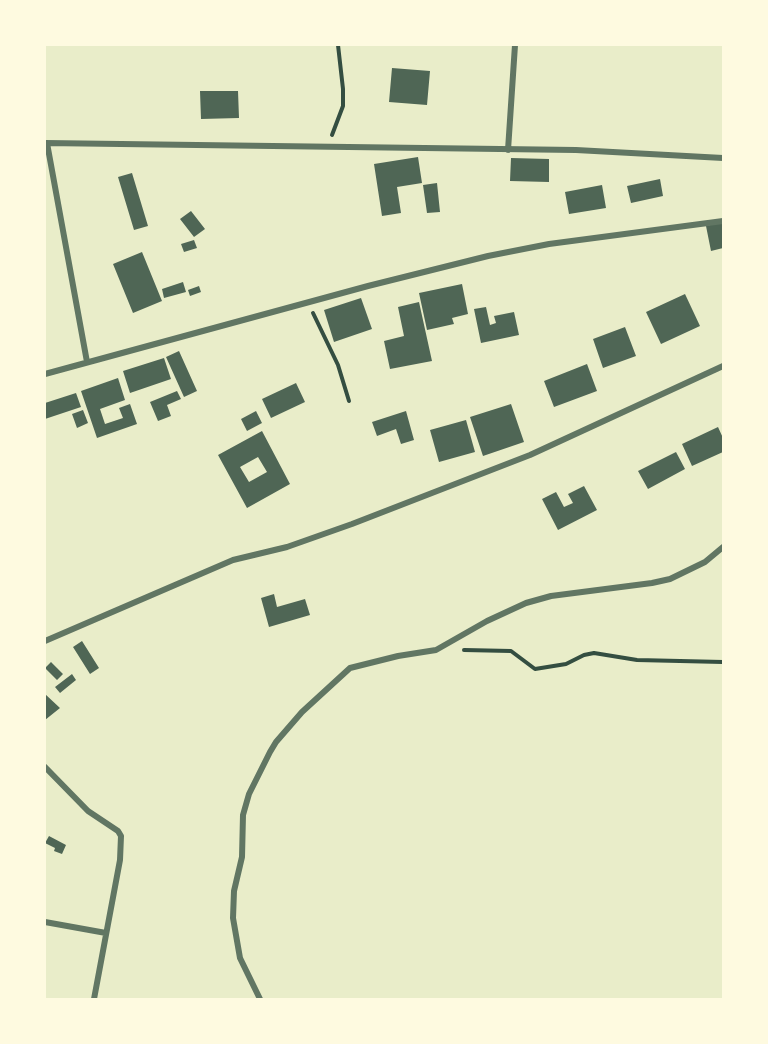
<!DOCTYPE html>
<html>
<head>
<meta charset="utf-8">
<style>
	body { margin:0 }
	#map { position:relative; width:768px; height:1044px; overflow:hidden; background:#e9edc9; font-family:Ubuntu,sans-serif }
	canvas { display:block }
	.frame { position:absolute; inset:0; border:46px solid #fefae0; pointer-events:none }
</style>
</head>
<body>
<div id="map">
<canvas width="768" height="1044"></canvas>
<div class="frame"></div>
</div>
<script>
const c = document.querySelector('canvas').getContext('2d');
c.lineJoin = 'round';
function paint(path, color) { c.fillStyle = color; c.fill(path, 'evenodd'); }
const poly = rows => new Path2D(rows.map(r => 'M' + r).join(''));
function trace(path, color, width, dash) { c.strokeStyle = color; c.lineWidth = width; c.lineCap = dash ? 'butt' : 'round'; c.setLineDash(dash || []); c.stroke(path); }
paint(poly([
	[392,68,430,71,427,105,389,102],
	[200,91,238,91,239,118,201,119],
	[418,157,422,183,397,187,401,213,382,216,374,164],
	[511,158,549,159,549,182,510,181],
	[132,173,148,226,134,230,118,177],
	[660,179,663,196,631,203,627,186],
	[437,183,440,212,427,213,423,185],
	[602,185,606,208,569,214,565,192],
	[191,211,205,229,194,237,180,219],
	[723,222,723,248,711,251,706,226],
	[194,240,197,248,184,252,181,244],
	[142,252,162,301,133,313,113,264],
	[183,282,186,292,164,298,162,289],
	[462,284,468,314,452,318,454,324,427,330,419,293],
	[199,286,201,292,190,296,188,290],
	[685,294,700,326,661,344,646,312],
	[361,298,372,329,334,342,324,310],
	[419,302,432,361,390,369,384,341,404,336,398,307],
	[486,307,490,325,496,323,494,316,514,312,519,335,481,343,474,309],
	[625,327,636,356,603,368,593,339],
	[179,351,197,391,184,397,166,357],
	[164,358,171,379,130,393,123,371],
	[587,364,597,391,554,407,544,381],
	[118,378,125,400,100,409,105,424,123,418,119,408,130,404,137,424,97,438,81,391],
	[296,383,305,402,271,418,262,399],
	[177,391,181,399,167,405,171,416,158,421,150,402],
	[76,393,81,407,45,419,45,403],
	[511,404,524,442,483,456,470,417],
	[83,410,88,423,77,428,72,414],
	[256,411,262,423,247,431,241,419],
	[406,411,414,440,401,444,396,429,377,436,372,422],
	[466,420,475,452,439,462,430,430],
	[718,427,723,438,723,452,692,466,682,444],
	[262,431,290,484,247,508,218,455],
	[258,457,267,472,249,482,240,467],
	[676,452,685,469,648,489,638,471],
	[584,486,597,510,558,530,542,499,556,492,564,507,573,503,568,494],
	[274,594,277,607,305,599,310,615,269,627,261,598],
	[82,641,99,668,90,674,73,647],
	[51,662,63,674,57,680,45,668],
	[72,674,76,680,60,693,55,687],
	[45,694,60,708,45,720],
	[49,836,66,845,62,854,54,851,55,848,45,843]
]), '#4f6655');
trace(poly([
	[332,135,343,106,343,89,338,45],
	[313,313,338,365,349,401],
	[464,650,511,651,535,669,566,664,584,655,594,653,637,660,723,662]
]), '#344e41', 4);
trace(poly([
	[45,143,576,150,723,158],
	[47,143,87,362],
	[508,150,515,45],
	[45,374,368,286,488,256,549,244,723,221],
	[45,641,233,560,287,547,352,524,530,455,723,366],
	[45,767,88,811,118,831,121,836,120,860,94,999],
	[45,922,106,933],
	[260,999,240,958,233,918,234,891,242,857,243,815,249,794,270,752,276,742,302,712,350,668,398,656,436,650,487,621,526,603,551,596,652,583,670,579,705,562,723,547]
]), '#617663', 6);
</script>
</body>
</html>
